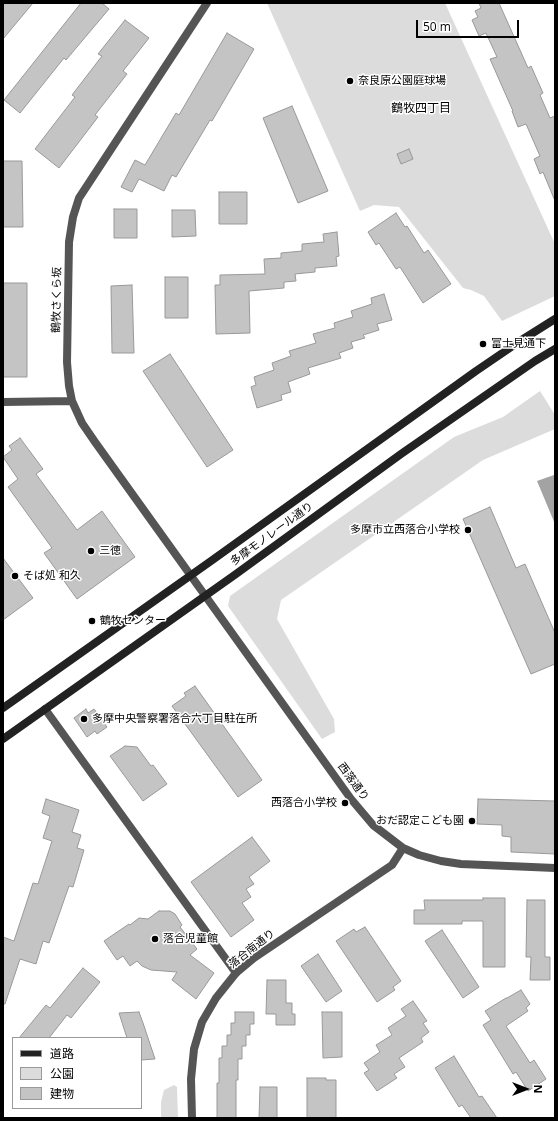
<!DOCTYPE html>
<html>
<head>
<meta charset="utf-8">
<style>
	body { margin:0 }
	#map { position:relative; width:558px; height:1121px; overflow:hidden; background:#fff; font-family:"Open Sans","Noto Sans JP",sans-serif }
	canvas { display:block }
	.frame { position:absolute; inset:0; border:4px solid #000; pointer-events:none }
	.legend { position:absolute; left:12px; top:1037px; width:130px; height:72px; box-sizing:border-box; background:#fff; border:1px solid #999; margin:0; padding:5px 7px; list-style:none; font-size:12px; color:#000 }
	.legend li { display:flex; align-items:center; gap:8px; height:20px }
	.legend b { width:20px; border:1px solid #999 }
	.north { position:absolute; left:506px; top:1069px; width:40px; height:40px; -webkit-text-stroke:3px #fff; paint-order:stroke; rotate:90deg; font-size:11px; font-weight:700; line-height:16px; text-align:center; color:#000 }
	.north::after { content:''; display:block; margin:auto; width:14px; height:18px; background:#000; clip-path:polygon(50% 0,100% 100%,50% 72%,0 100%) }
	.scale { position:absolute; left:416px; top:20px; width:103px; height:18px; box-sizing:border-box; border:2px solid #000; border-top:0; padding-left:5px; font-size:12px; line-height:14px; white-space:nowrap; color:#000; -webkit-text-stroke:3px #fff; paint-order:stroke }
</style>
</head>
<body>
<div id="map">
<canvas width="558" height="1121"></canvas>
<div class="frame"></div>
<ul class="legend">
<li><b style="height:5px;background:#222"></b>道路</li>
<li><b style="height:11px;background:#dcdcdc"></b>公園</li>
<li><b style="height:11px;background:#c4c4c4"></b>建物</li>
</ul>
<div class="north">N</div>
<div class="scale">50 m</div>
</div>
<script>
const c = document.querySelector('canvas').getContext('2d');
c.lineJoin = 'round';
function paint(path, color) { c.fillStyle = color; c.fill(path, 'evenodd'); }
const poly = rows => new Path2D(rows.map(r => 'M' + r).join(''));
function trace(path, color, width, dash) { c.strokeStyle = color; c.lineWidth = width; c.lineCap = dash ? 'butt' : 'round'; c.setLineDash(dash || []); c.stroke(path); }
function drawText(font, color, halo, rows, align = 'center') {
  c.font = font + ' "Open Sans","Noto Sans JP",sans-serif'; c.lineWidth = 3; c.setLineDash([]); c.textBaseline = 'middle'; c.strokeStyle = halo; c.fillStyle = color; for (const [text, x, y, turn = 0] of rows) {
    c.save(); c.translate(x, y); c.rotate((+turn || 0) * Math.PI / 180); c.textAlign = isNaN(turn) ? turn : align; if (halo) c.strokeText(text, 0, 0); c.fillText(text, 0, 0); c.restore();
  }
}
paint(poly([
	[267,3,445,3,555,244,555,296,502,321,484,296,471,290,463,288,399,207,374,205,360,211],
	[540,391,555,415,555,429,483,460,281,600,277,619,334,719,335,732,322,739,228,606,230,596,454,437,503,417],
	[174,1085,177,1087,178,1118,161,1118,161,1102,164,1090]
]), '#dcdcdc');
paint(poly([
	[554,475,555,477,555,524,537,481]
]), '#a3a3a3');
const building = poly([
	[3,3,33,3,3,39,3,3],
	[81,3,102,3,109,9,66,60,64,58,20,113,4,100,81,3],
	[479,3,499,3,528,68,531,66,543,93,540,95,550,118,555,116,555,201,543,172,540,174,534,159,540,156,526,124,518,127,512,111,513,111,490,59,497,57,486,33,479,36,472,20,478,17,475,11,481,8,479,3],
	[125,20,149,38,123,71,127,74,95,115,98,117,59,168,35,149,75,97,72,95,102,56,98,54,125,20],
	[227,33,254,49,212,121,210,120,176,177,172,175,164,191,139,179,132,192,121,187,135,160,145,165,176,113,179,115,227,33],
	[292,106,328,191,298,203,263,118,292,106],
	[409,149,413,159,401,164,397,154,409,149],
	[3,161,22,161,23,227,3,227,3,161],
	[219,192,247,192,247,224,219,224,219,192],
	[114,209,137,209,137,238,114,238,114,209],
	[172,210,195,210,196,236,172,237,172,210],
	[396,213,405,227,407,226,424,253,428,250,451,284,423,303,400,267,396,269,379,243,376,245,368,232,396,213],
	[337,232,339,256,336,257,337,266,315,268,315,272,295,274,296,281,284,282,284,288,249,291,250,333,216,334,215,285,220,285,220,275,265,274,264,259,281,258,281,253,302,251,302,244,324,242,323,234,337,232],
	[165,277,188,277,188,318,165,318,165,277],
	[3,283,27,283,27,377,3,377,3,283],
	[132,285,134,353,112,353,111,286,132,285],
	[384,294,392,320,377,324,379,330,363,335,365,338,351,342,353,348,339,353,341,358,308,368,310,374,288,382,291,392,281,395,282,400,257,408,251,387,256,385,254,377,274,370,272,363,291,356,289,351,316,343,313,334,335,328,334,323,353,317,351,311,372,304,371,298,384,294],
	[170,354,233,450,207,467,143,371,170,354],
	[20,438,43,469,36,474,77,530,102,511,135,557,77,599,44,553,52,548,8,487,18,479,3,457,12,450,9,446,20,438],
	[490,507,516,568,525,564,555,633,555,664,531,674,463,519,490,507],
	[3,558,33,598,3,620,3,558],
	[195,686,262,780,238,797,172,706,186,696,184,693,195,686],
	[86,709,88,713,94,709,107,727,97,734,95,731,87,737,74,718,86,709],
	[125,746,137,747,151,766,153,765,167,784,143,801,110,756,125,746],
	[46,799,79,810,72,832,81,835,77,848,84,850,73,887,69,886,49,943,43,941,36,964,20,959,5,1004,3,1004,3,937,14,941,33,883,38,884,52,841,43,838,50,816,42,813,46,799],
	[478,799,555,801,555,854,511,852,511,837,502,836,502,825,477,824,478,799],
	[252,837,270,861,249,877,254,884,246,889,251,897,242,903,254,920,231,937,191,882,252,837],
	[483,898,505,898,505,967,483,967,483,921,462,921,462,924,414,924,414,910,425,910,424,900,483,900,483,898],
	[527,900,545,900,545,957,550,957,550,980,530,980,531,957,526,957,527,900],
	[159,911,170,911,175,914,182,925,180,927,197,949,190,955,214,973,196,999,172,980,177,972,151,970,142,966,137,961,130,966,123,956,117,960,104,941,129,924,130,925,139,918,148,919,159,911],
	[365,927,401,981,393,987,395,990,377,1002,336,941,354,929,356,932,365,927],
	[442,930,479,987,463,998,425,941,442,930],
	[318,954,342,991,326,1002,301,966,318,954],
	[83,968,100,982,71,1018,67,1015,49,1038,19,1038,46,1005,50,1008,83,968],
	[267,980,286,980,286,1003,292,1003,292,1014,295,1014,295,1025,276,1025,276,1014,266,1014,267,980],
	[521,990,530,1004,526,1008,528,1011,506,1026,530,1063,534,1060,546,1079,528,1091,516,1072,513,1074,483,1025,491,1020,485,1011,506,998,507,998,521,990],
	[413,1001,427,1021,423,1023,429,1032,421,1038,423,1042,399,1058,405,1067,394,1074,397,1078,377,1091,364,1073,369,1070,364,1063,380,1052,376,1045,392,1035,388,1028,406,1016,401,1009,413,1001],
	[139,1012,143,1023,155,1059,141,1060,141,1038,127,1038,119,1013,139,1012],
	[235,1012,254,1012,254,1024,250,1024,250,1035,246,1035,246,1046,242,1046,242,1059,238,1059,238,1080,236,1080,236,1118,217,1118,217,1083,219,1083,219,1058,222,1058,222,1046,227,1046,227,1035,231,1035,231,1023,235,1023,235,1012],
	[322,1012,342,1012,342,1057,323,1058,322,1012],
	[454,1056,479,1097,482,1096,497,1118,471,1118,462,1105,459,1107,435,1068,454,1056],
	[307,1078,326,1078,326,1080,336,1080,336,1118,307,1118,307,1078],
	[260,1087,277,1087,277,1118,259,1118,260,1087]
]);
paint(building, '#c4c4c4');
trace(building, '#999', 1);
trace(poly([
	[45,709,236,973]
]), '#555', 8);
trace(poly([
	[207,3,79,198,73,217,69,242,67,362,69,386,72,401,82,423,95,442,351,799,373,825,403,848,419,855,441,861,461,864,555,868],
	[3,402,72,401],
	[192,1118,191,1079,194,1049,202,1022,216,998,236,973,254,958,392,865,403,848]
]), '#555', 8);
trace(poly([
	[3,708,211,561,476,371,520,341,555,319],
	[3,739,236,574,401,454,535,361,555,349]
]), '#222', 8);
for (const [x, y, r, color] of [
	[350,81,4,"#000"],
	[483,344,4,"#000"],
	[468,530,4,"#000"],
	[91,551,4,"#000"],
	[15,576,4,"#000"],
	[92,621,4,"#000"],
	[84,719,4,"#000"],
	[345,803,4,"#000"],
	[472,821,4,"#000"],
	[155,939,4,"#000"]
]) { const dot = new Path2D(); dot.arc(x, y, r, 0, 2 * Math.PI); c.fillStyle = color; c.fill(dot); trace(dot, '#fff', 1.5); }
drawText('11px', '#000', '#fff', [
	["奈良原公園庭球場",358,81],
	["富士見通下",491,344],
	["多摩市立西落合小学校",460,530,"right"],
	["三徳",99,551],
	["そば処 和久",23,576],
	["鶴牧センター",100,621],
	["多摩中央警察署落合六丁目駐在所",92,719],
	["西落合小学校",337,803,"right"],
	["おだ認定こども園",464,821,"right"],
	["落合児童館",163,939]
], 'left');
drawText('11px', '#000', '#fff', [
	["鶴牧さくら坂",57,300,-89],
	["多摩モノレール通り",272,534,-36],
	["西落通り",353,782,54],
	["落合南通り",252,949,-38]
]);
drawText('12px', '#000', '#fff', [
	["鶴牧四丁目",421,109]
]);
</script>
</body>
</html>
